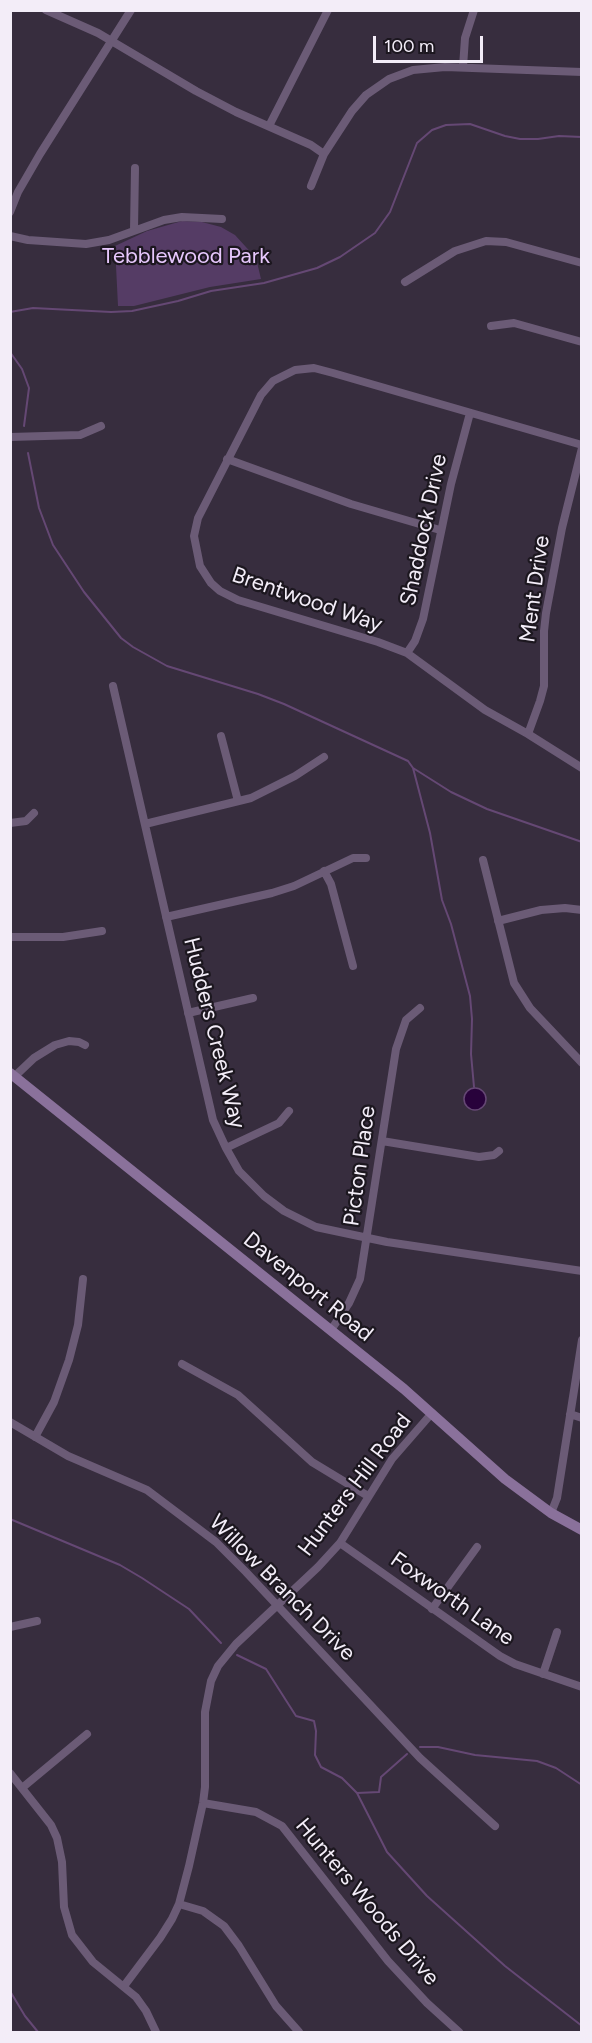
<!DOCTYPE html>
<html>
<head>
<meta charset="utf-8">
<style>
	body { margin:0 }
	#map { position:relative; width:592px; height:2043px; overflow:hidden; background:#372d3e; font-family:Figtree,sans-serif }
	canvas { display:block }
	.frame { position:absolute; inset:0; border:12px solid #f3edf8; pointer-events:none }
	.scale { position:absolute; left:373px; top:36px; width:110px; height:27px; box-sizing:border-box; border:3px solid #f3edf8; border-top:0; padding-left:8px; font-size:18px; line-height:21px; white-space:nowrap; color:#f3edf8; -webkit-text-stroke:4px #1c171f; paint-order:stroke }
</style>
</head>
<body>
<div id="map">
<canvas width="592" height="2043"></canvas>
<div class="frame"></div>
<div class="scale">100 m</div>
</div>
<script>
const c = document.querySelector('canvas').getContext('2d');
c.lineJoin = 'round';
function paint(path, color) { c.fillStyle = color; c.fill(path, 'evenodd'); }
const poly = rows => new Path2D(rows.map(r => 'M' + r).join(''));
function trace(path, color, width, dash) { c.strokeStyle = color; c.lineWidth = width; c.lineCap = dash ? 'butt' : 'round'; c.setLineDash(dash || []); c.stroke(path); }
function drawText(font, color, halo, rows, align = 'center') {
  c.font = font + ' Figtree,sans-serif'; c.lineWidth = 4.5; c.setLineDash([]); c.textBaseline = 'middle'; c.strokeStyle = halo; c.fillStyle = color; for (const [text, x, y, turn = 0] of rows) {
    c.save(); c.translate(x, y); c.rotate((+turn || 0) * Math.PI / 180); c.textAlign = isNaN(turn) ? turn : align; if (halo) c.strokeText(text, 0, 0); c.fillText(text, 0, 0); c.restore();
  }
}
paint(poly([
	[182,221,202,222,221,227,235,235,256,258,261,279,210,287,134,306,118,306,115,246,147,231]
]), '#553c65');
const water = poly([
	'464 1099a11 11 0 1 1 22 0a11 11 0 1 1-22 0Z'
]);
paint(water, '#28023b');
trace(water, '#654874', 1.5);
trace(poly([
	[10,312,33,308,111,312,132,311,178,301,211,291,264,283,317,268,340,257,375,233,390,212,417,143,432,130,446,125,470,124,505,136,520,139,538,139,559,136,582,137],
	[10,352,22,369,29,388,24,426],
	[28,453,39,508,53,545,84,592,121,638,133,647,167,666,258,694,284,704,408,761,413,768,451,792,487,809,582,842],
	[413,768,430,833,442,900,451,924,470,996,472,1019,471,1054,474,1087],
	[10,1519,120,1565,142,1578,189,1609,221,1643],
	[237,1655,266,1669,296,1716,314,1721,316,1731,315,1755,321,1767,342,1778,357,1793,387,1852,427,1896,505,1966,582,2026],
	[420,1747,438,1747,475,1755,537,1761,556,1768,582,1785],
	[357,1793,379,1792,381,1777,407,1754],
	[10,1991,25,2016,38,2032]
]), '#654874', 2);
trace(poly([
	[46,10,98,33,196,91,236,112,311,145,324,154],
	[463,67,465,38,474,10],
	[269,126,328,10],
	[311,186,324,154,352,111,366,95,389,79,413,70,445,67,582,72],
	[10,212,18,192,40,154,131,10],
	[134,230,135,168],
	[10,236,28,240,86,244,109,240,164,220,182,217,222,219],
	[405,282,455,251,486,241,506,242,582,263],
	[491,326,514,323,582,342],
	[10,437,80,435,101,426],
	[582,445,333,373,314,368,295,370,273,381,261,395,198,518,194,536,200,566,211,583,220,591,238,600,378,642,407,653,485,710,528,734,582,768],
	[227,459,351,504,440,530],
	[407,653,415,641,423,619,451,484,470,413],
	[113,686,213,1120,226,1148,239,1171,264,1196,284,1211,316,1227,387,1242,582,1271],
	[528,734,540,701,544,686,544,631,546,613,562,528,582,448],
	[221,736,238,801],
	[10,823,26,821,34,813],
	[145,824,251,798,295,776,324,757],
	[483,860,514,983,530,1008,582,1063],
	[324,871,331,884,353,966],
	[166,917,272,893,294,886,353,858,366,858],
	[498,921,541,910,565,908,582,910],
	[10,937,63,937,102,931],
	[188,1013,253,998],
	[15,1076,34,1058,55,1045,69,1041,79,1042,85,1045],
	[382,1141,479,1157,494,1155,499,1151],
	[226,1148,279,1123,289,1111],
	[331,1330,349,1303,360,1279,396,1049,406,1020,420,1008],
	[182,1364,238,1395,312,1462,368,1496],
	[570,1414,582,1418],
	[10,1422,68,1456,147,1490,216,1542,246,1572,420,1758,495,1826],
	[35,1437,54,1402,69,1360,78,1325,83,1279],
	[551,1513,557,1498,582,1340],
	[340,1543,500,1656,515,1664,582,1687],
	[432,1609,477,1547],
	[10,1627,37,1621],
	[543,1674,557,1632],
	[10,1773,51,1825,57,1838,62,1862,64,1907,72,1935,93,1962,136,1997,146,2011,156,2032],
	[22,1788,87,1734],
	[203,1803,256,1812,282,1826,388,1961,427,2003,459,2032],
	[179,1904,203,1911,224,1926,239,1946,276,2006,299,2032],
	[124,1986,160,1938,172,1919,179,1904,189,1866,203,1803,205,1787,205,1712,211,1681,218,1666,236,1644,318,1567,340,1543,392,1459,432,1413]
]), '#6b5b76', 8);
trace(poly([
	[10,1073,404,1389,505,1479,551,1513,582,1530]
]), '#8a719b', 10);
drawText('22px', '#e6c7fc', '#1c171f', [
	["Tebblewood Park",186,257]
]);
drawText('22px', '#f3edf8', '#1c171f', [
	["Shaddock Drive",424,530,-78],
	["Ment Drive",535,589,-82],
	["Brentwood Way",307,600,19],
	["Hudders Creek Way",214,1033,76],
	["Picton Place",360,1166,-82],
	["Davenport Road",308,1287,39],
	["Hunters Hill Road",355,1485,-53],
	["Willow Branch Drive",282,1588,45],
	["Foxworth Lane",452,1599,35],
	["Hunters Woods Drive",367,1902,50]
]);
</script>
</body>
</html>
